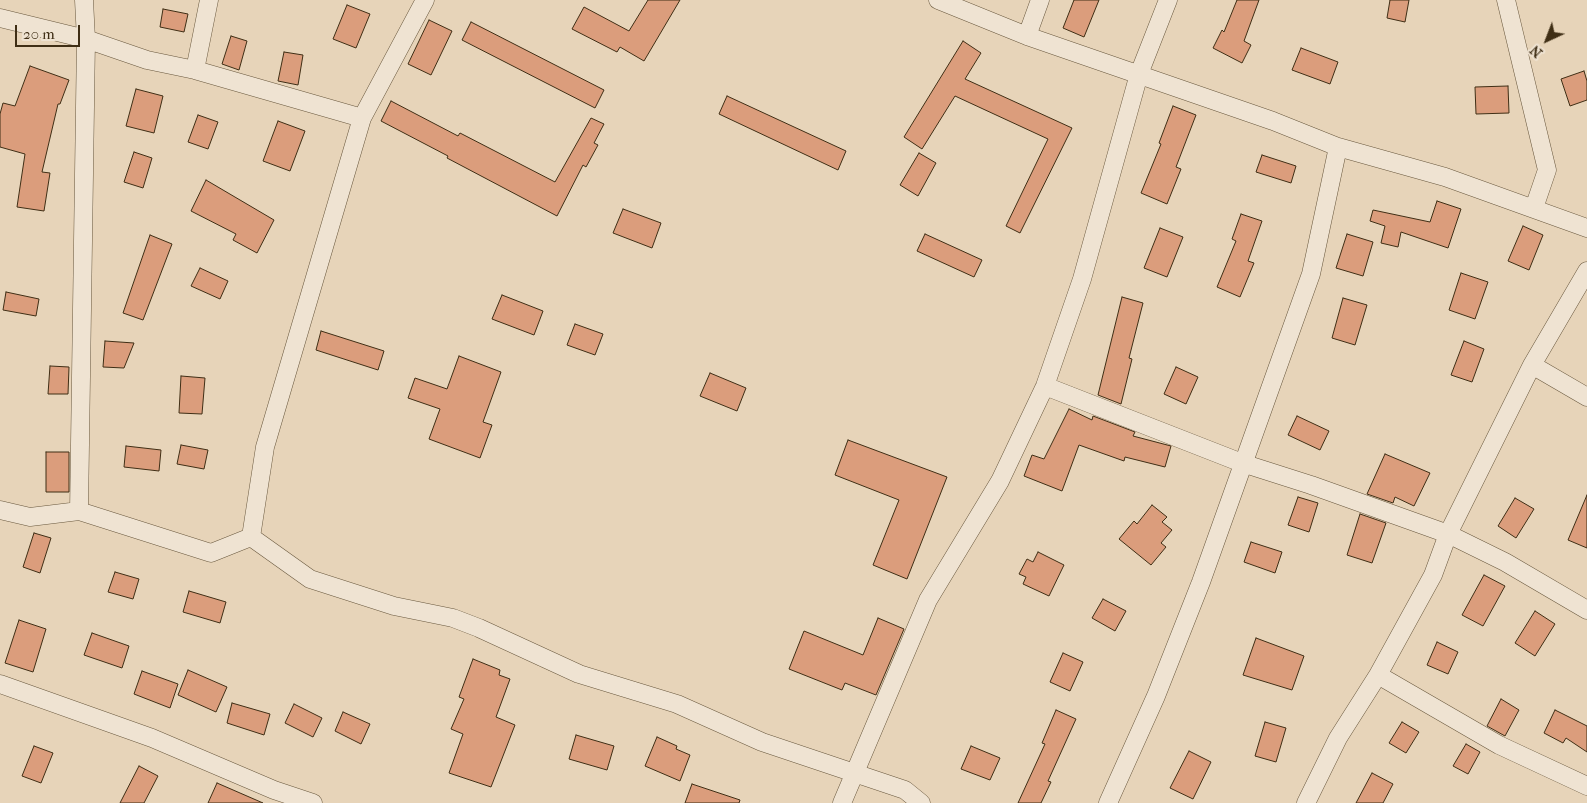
<!DOCTYPE html>
<html>
<head>
<meta charset="utf-8">
<style>
	body { margin:0 }
	#map { position:relative; width:1587px; height:803px; overflow:hidden; background:#e7d4b9; font-family:"IM FELL French Canon",serif }
	canvas { display:block }
	.north { position:absolute; left:1522px; top:15px; width:50px; height:50px; -webkit-text-stroke:4px #efe3d2; paint-order:stroke; rotate:223deg; font-size:14px; font-weight:700; line-height:20px; text-align:center; color:#3f2e15 }
	.north::after { content:''; display:block; margin:auto; width:18px; height:22px; background:#3f2e15; clip-path:polygon(50% 0,100% 100%,50% 72%,0 100%) }
	.scale { position:absolute; left:15px; top:25px; width:65px; height:22px; box-sizing:border-box; border:2px solid #3f2e15; border-top:0; padding-left:6px; font-size:15px; line-height:18px; white-space:nowrap; color:#3f2e15; -webkit-text-stroke:4px #efe3d2; paint-order:stroke }
</style>
</head>
<body>
<div id="map">
<canvas width="1587" height="803"></canvas>
<div class="north">N</div>
<div class="scale">20 m</div>
</div>
<script>
const c = document.querySelector('canvas').getContext('2d');
c.lineJoin = 'round';
function paint(path, color) { c.fillStyle = color; c.fill(path, 'evenodd'); }
const poly = rows => new Path2D(rows.map(r => 'M' + r).join(''));
function trace(path, color, width, dash) { c.strokeStyle = color; c.lineWidth = width; c.lineCap = dash ? 'butt' : 'round'; c.setLineDash(dash || []); c.stroke(path); }
const building = poly([
	[648,0,680,0,644,61,620,47,617,52,572,29,584,7,629,31,648,0],
	[1074,0,1099,0,1084,37,1063,28,1074,0],
	[1237,0,1259,0,1244,41,1251,45,1242,63,1213,48,1222,30,1224,32,1237,0],
	[1390,0,1409,0,1405,22,1387,18,1390,0],
	[347,5,370,14,356,48,333,39,347,5],
	[163,9,188,14,184,32,160,27,163,9],
	[429,20,452,31,431,75,408,64,429,20],
	[471,22,604,90,595,108,462,40,471,22],
	[231,36,247,41,239,70,222,64,231,36],
	[963,41,981,53,965,79,1072,128,1020,233,1006,226,1048,139,955,96,922,149,904,137,963,41],
	[1301,48,1338,62,1330,84,1292,70,1301,48],
	[284,52,303,55,298,85,278,81,284,52],
	[30,66,69,80,60,104,58,104,42,172,50,173,44,211,17,207,25,154,0,147,0,114,3,103,15,106,30,66],
	[1584,71,1587,81,1587,100,1570,106,1561,79,1584,71],
	[1508,86,1509,113,1476,114,1475,87,1508,86],
	[136,89,163,96,154,133,126,126,136,89],
	[727,96,846,151,838,170,719,114,727,96],
	[391,101,458,136,460,133,555,182,591,118,604,124,594,143,598,145,586,167,583,165,557,216,447,158,448,156,381,121,391,101],
	[1173,106,1196,115,1176,167,1181,169,1167,204,1141,193,1161,144,1159,143,1173,106],
	[198,115,218,122,208,149,188,142,198,115],
	[278,121,305,131,290,171,263,161,278,121],
	[134,152,152,158,143,188,124,182,134,152],
	[919,153,936,163,918,196,900,185,919,153],
	[1262,155,1296,166,1291,183,1256,172,1262,155],
	[206,180,274,220,257,253,233,240,236,234,191,211,206,180],
	[1437,201,1461,209,1448,248,1401,232,1398,247,1381,243,1385,226,1370,221,1373,210,1430,222,1437,201],
	[623,209,661,223,652,248,613,233,623,209],
	[1241,214,1262,221,1248,261,1254,263,1240,297,1217,287,1236,241,1232,239,1241,214],
	[1523,226,1543,235,1529,270,1508,261,1523,226],
	[1160,228,1183,237,1167,277,1144,268,1160,228],
	[925,234,982,260,974,277,917,251,925,234],
	[1347,234,1373,242,1363,276,1336,268,1347,234],
	[150,235,172,244,143,320,123,313,150,235],
	[200,268,228,281,220,299,191,286,200,268],
	[1461,273,1488,282,1475,319,1449,310,1461,273],
	[6,292,39,299,36,316,3,310,6,292],
	[502,295,543,311,534,335,492,319,502,295],
	[1122,297,1143,303,1129,358,1132,359,1121,404,1098,395,1122,297],
	[1343,298,1367,305,1355,345,1332,338,1343,298],
	[575,324,603,334,595,355,567,345,575,324],
	[321,331,384,351,378,370,316,350,321,331],
	[105,341,134,343,124,368,103,367,105,341],
	[1464,341,1484,349,1472,382,1451,375,1464,341],
	[459,356,501,372,483,422,492,425,480,458,429,439,440,409,408,398,415,378,447,389,459,356],
	[50,366,69,367,68,394,48,394,50,366],
	[1176,367,1198,377,1186,404,1164,394,1176,367],
	[710,373,746,388,737,411,700,396,710,373],
	[181,376,205,378,202,414,179,413,181,376],
	[1069,409,1092,420,1093,416,1135,432,1133,436,1171,446,1165,467,1125,457,1124,461,1079,445,1062,491,1024,476,1032,455,1044,459,1069,409],
	[1297,416,1329,431,1320,450,1288,435,1297,416],
	[848,440,947,477,907,579,873,565,899,500,835,475,848,440],
	[181,445,208,450,204,469,177,464,181,445],
	[126,446,161,450,159,471,124,467,126,446],
	[46,452,69,452,69,492,46,492,46,452],
	[1385,454,1430,473,1414,506,1395,497,1393,503,1367,494,1385,454],
	[1587,495,1587,548,1568,540,1587,495],
	[1298,497,1318,503,1309,532,1288,525,1298,497],
	[1515,498,1534,509,1516,538,1498,526,1515,498],
	[1152,505,1167,517,1162,522,1172,530,1161,543,1166,547,1151,565,1119,539,1134,521,1137,524,1152,505],
	[1360,514,1386,523,1372,563,1347,555,1360,514],
	[34,533,51,538,40,573,23,567,34,533],
	[1251,542,1282,552,1275,573,1244,562,1251,542],
	[1038,552,1064,565,1049,596,1023,584,1026,577,1019,574,1027,559,1033,562,1038,552],
	[115,572,139,579,133,599,108,592,115,572],
	[1484,575,1505,586,1483,626,1462,615,1484,575],
	[189,591,226,602,220,623,183,612,189,591],
	[1103,599,1126,611,1115,631,1092,618,1103,599],
	[1535,611,1555,624,1535,656,1515,643,1535,611],
	[878,618,904,629,876,695,845,683,842,690,789,669,804,631,863,655,878,618],
	[19,620,46,629,33,672,5,663,19,620],
	[92,633,129,646,122,668,84,655,92,633],
	[1256,638,1304,656,1292,690,1243,675,1256,638],
	[1437,642,1458,652,1448,674,1427,665,1437,642],
	[1063,653,1083,662,1070,691,1050,682,1063,653],
	[473,659,500,670,499,675,510,679,496,717,515,725,491,787,449,773,463,734,451,729,464,699,459,697,473,659],
	[188,670,227,687,216,712,178,695,188,670],
	[142,671,178,684,170,708,134,694,142,671],
	[1501,699,1519,710,1505,736,1487,726,1501,699],
	[232,703,270,714,264,735,227,723,232,703],
	[294,704,322,718,313,737,285,723,294,704],
	[1056,710,1076,719,1048,781,1051,782,1041,803,1018,803,1045,744,1042,743,1056,710],
	[1555,710,1587,726,1587,752,1566,738,1563,743,1544,733,1555,710],
	[343,712,370,724,361,744,335,731,343,712],
	[1265,722,1286,728,1276,762,1255,756,1265,722],
	[1402,722,1419,732,1406,753,1389,743,1402,722],
	[576,735,614,746,607,770,569,759,576,735],
	[657,737,677,746,676,749,690,755,680,781,645,766,657,737],
	[1466,744,1480,752,1468,774,1453,766,1466,744],
	[34,746,53,753,41,783,22,776,34,746],
	[971,746,1000,758,990,780,961,769,971,746],
	[1189,751,1211,762,1193,799,1170,788,1189,751],
	[139,766,158,776,144,803,120,803,139,766],
	[1372,773,1393,784,1383,803,1356,803,1372,773],
	[217,783,263,803,208,803,217,783],
	[692,784,740,800,739,803,685,803,692,784]
]);
paint(building, '#db9d7c');
trace(building, '#3f2e15', 1);
const minor = poly([
	[938,0,1027,36,1273,121,1338,147,1445,177,1587,228],
	[1506,0,1547,170,1534,208],
	[0,18,86,39,147,60,195,70,362,118],
	[1027,36,1040,0],
	[195,70,209,0],
	[1532,365,1587,397],
	[1045,386,1242,463,1311,485,1448,534,1505,562,1587,610],
	[0,510,30,517,79,511,211,553,251,537,310,579,394,606,453,618,479,628,579,674,677,704,762,742,905,790,921,803],
	[79,511,86,39,84,0],
	[251,537,265,447,362,118,425,0],
	[1378,675,1499,745,1587,786],
	[0,684,152,738,274,790,313,803],
	[842,803,928,600,1000,481,1045,386,1082,279,1139,74,1168,0],
	[1108,803,1156,696,1201,582,1311,274,1338,147],
	[1306,803,1338,738,1378,675,1433,575,1448,534,1532,365,1587,271]
]);
trace(minor, '#69583e', 19);
trace(minor, '#efe3d2', 18);
</script>
</body>
</html>
